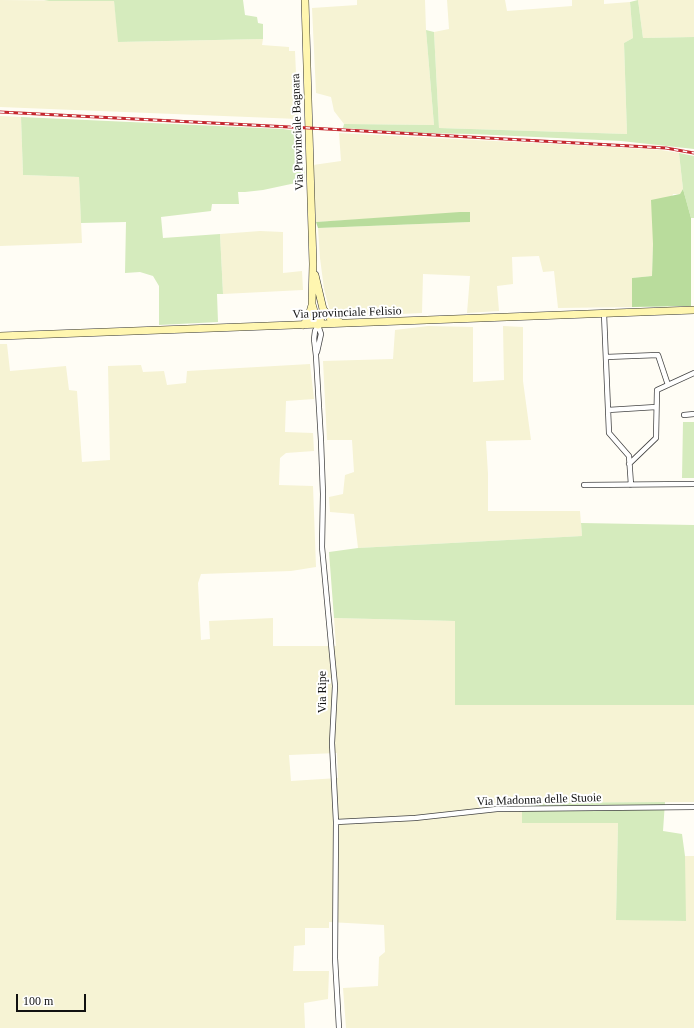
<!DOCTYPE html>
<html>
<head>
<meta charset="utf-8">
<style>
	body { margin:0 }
	#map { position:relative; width:694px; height:1028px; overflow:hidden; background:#fffdf5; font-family:"Times New Roman",serif }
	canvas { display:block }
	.scale { position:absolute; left:16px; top:994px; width:70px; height:18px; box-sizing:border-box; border:2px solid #111; border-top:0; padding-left:5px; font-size:12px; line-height:14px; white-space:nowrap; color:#111; -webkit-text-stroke:3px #fff; paint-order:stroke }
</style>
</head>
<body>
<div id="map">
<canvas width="694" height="1028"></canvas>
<div class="scale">100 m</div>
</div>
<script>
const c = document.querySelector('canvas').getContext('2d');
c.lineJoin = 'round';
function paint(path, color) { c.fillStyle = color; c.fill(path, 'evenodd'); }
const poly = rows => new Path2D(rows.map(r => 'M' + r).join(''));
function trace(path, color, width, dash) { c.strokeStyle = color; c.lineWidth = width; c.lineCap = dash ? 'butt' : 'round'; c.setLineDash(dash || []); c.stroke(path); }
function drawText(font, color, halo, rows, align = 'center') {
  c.font = font + ' "Times New Roman",serif'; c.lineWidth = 4; c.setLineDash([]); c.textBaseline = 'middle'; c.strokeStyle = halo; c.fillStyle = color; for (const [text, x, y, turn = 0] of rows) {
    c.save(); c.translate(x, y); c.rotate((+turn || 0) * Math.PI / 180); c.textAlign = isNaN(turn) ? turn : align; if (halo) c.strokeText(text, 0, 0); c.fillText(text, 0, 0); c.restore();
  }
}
paint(poly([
	[0,0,114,1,119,42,263,39,262,45,289,47,289,51,295,51,298,119,0,107],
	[357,0,425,0,426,30,434,125,344,124,334,111,331,97,316,93,312,8,357,5],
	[447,0,505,0,507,11,572,6,572,0,604,0,604,4,630,2,633,38,624,43,627,134,439,128,434,32,449,29],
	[638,0,694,0,694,37,643,38],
	[0,116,21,117,23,175,79,177,82,243,0,246],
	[339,133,591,146,661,150,679,153,683,189,680,194,673,194,653,244,652,276,632,278,632,307,558,308,554,271,543,272,539,256,512,257,513,284,497,286,499,311,467,313,470,276,423,274,422,313,342,317,334,315,329,308,324,289,320,258,318,228,469,222,470,213,316,222,313,165,341,161],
	[260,231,283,232,283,273,302,271,303,290,223,294,220,234],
	[428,326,473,327,473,382,504,380,503,326,523,327,523,381,531,440,486,441,488,474,488,511,580,511,582,536,358,548,354,514,330,512,329,497,343,494,345,475,354,472,352,440,327,440,323,361,393,359,395,330],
	[0,344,7,344,10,371,66,366,69,390,77,391,82,462,110,460,108,366,141,365,143,372,164,371,167,385,186,383,187,371,310,364,314,399,286,401,285,432,313,433,314,451,286,453,280,458,279,485,313,486,316,567,291,571,201,574,198,583,201,640,210,639,209,621,273,618,273,646,336,646,334,618,456,621,456,705,694,705,694,802,522,803,523,823,618,823,616,919,685,921,685,856,694,856,694,1028,346,1028,343,988,378,986,379,957,385,952,384,925,329,922,329,928,305,928,305,945,294,946,293,971,329,971,328,999,304,1003,305,1028,0,1028],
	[337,753,338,778,291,781,289,755]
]), '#f6f3d4');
paint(poly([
	[44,0,243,0,245,15,257,17,258,23,263,24,263,39,118,42,114,1,49,1],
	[638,0,643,38,694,37,694,149,621,141,472,134,416,133,343,128,344,124,434,125,426,30,434,32,439,128,627,134,624,43,633,38,630,2],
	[21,117,283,129,302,132,305,181,263,190,245,192,238,192,239,204,212,204,211,211,161,217,163,238,220,234,223,294,217,294,218,322,159,325,159,286,153,276,140,272,125,273,126,222,81,223,79,177,23,175],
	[679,153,694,156,694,218,691,218,683,189],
	[683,422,694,422,694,478,682,478],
	[581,523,694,525,694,705,455,705,455,621,334,618,329,552,358,548,582,536],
	[665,802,663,831,682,834,685,856,686,921,616,920,618,823,522,823,522,803]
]), '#d5ebbd');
paint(poly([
	[683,189,691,218,691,306,632,307,632,278,652,276,653,244,651,200,680,194],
	[460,212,470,212,470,222,318,228,316,222]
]), '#b9dc9c');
const minor = poly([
	[604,314,609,433,629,456,631,485],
	[318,325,315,331,314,339,316,356,321,441,323,494,322,547,335,686,332,743,336,822,335,958,339,1028],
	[317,352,321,334,318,325],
	[606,357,658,355,668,385],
	[608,410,656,407],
	[684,415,694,414],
	[629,464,656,438,657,390,694,373],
	[584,485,694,484],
	[336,822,415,818,497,809,694,807]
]);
const secondary = poly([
	[305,0,313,264,312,304,318,325],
	[315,275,323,309,322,315,318,325],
	[323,309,331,319,340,322],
	[303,325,308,319,312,305],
	[0,336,694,310]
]);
trace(minor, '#444', 6);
trace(secondary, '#333', 8);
trace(minor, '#fff', 4.5);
trace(secondary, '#fff6b0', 7);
const rail = poly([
	[0,112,309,128,666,148,694,153]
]);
trace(rail, '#c4262e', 3);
trace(rail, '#fff', 1.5, [4.5]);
drawText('12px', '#111', '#fff', [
	["Via Provinciale Bagnara",298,132,-92],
	["Via provinciale Felisio",347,313,-2],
	["Via Ripe",323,692,-90],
	["Via Madonna delle Stuoie",539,800,-2]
]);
</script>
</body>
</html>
